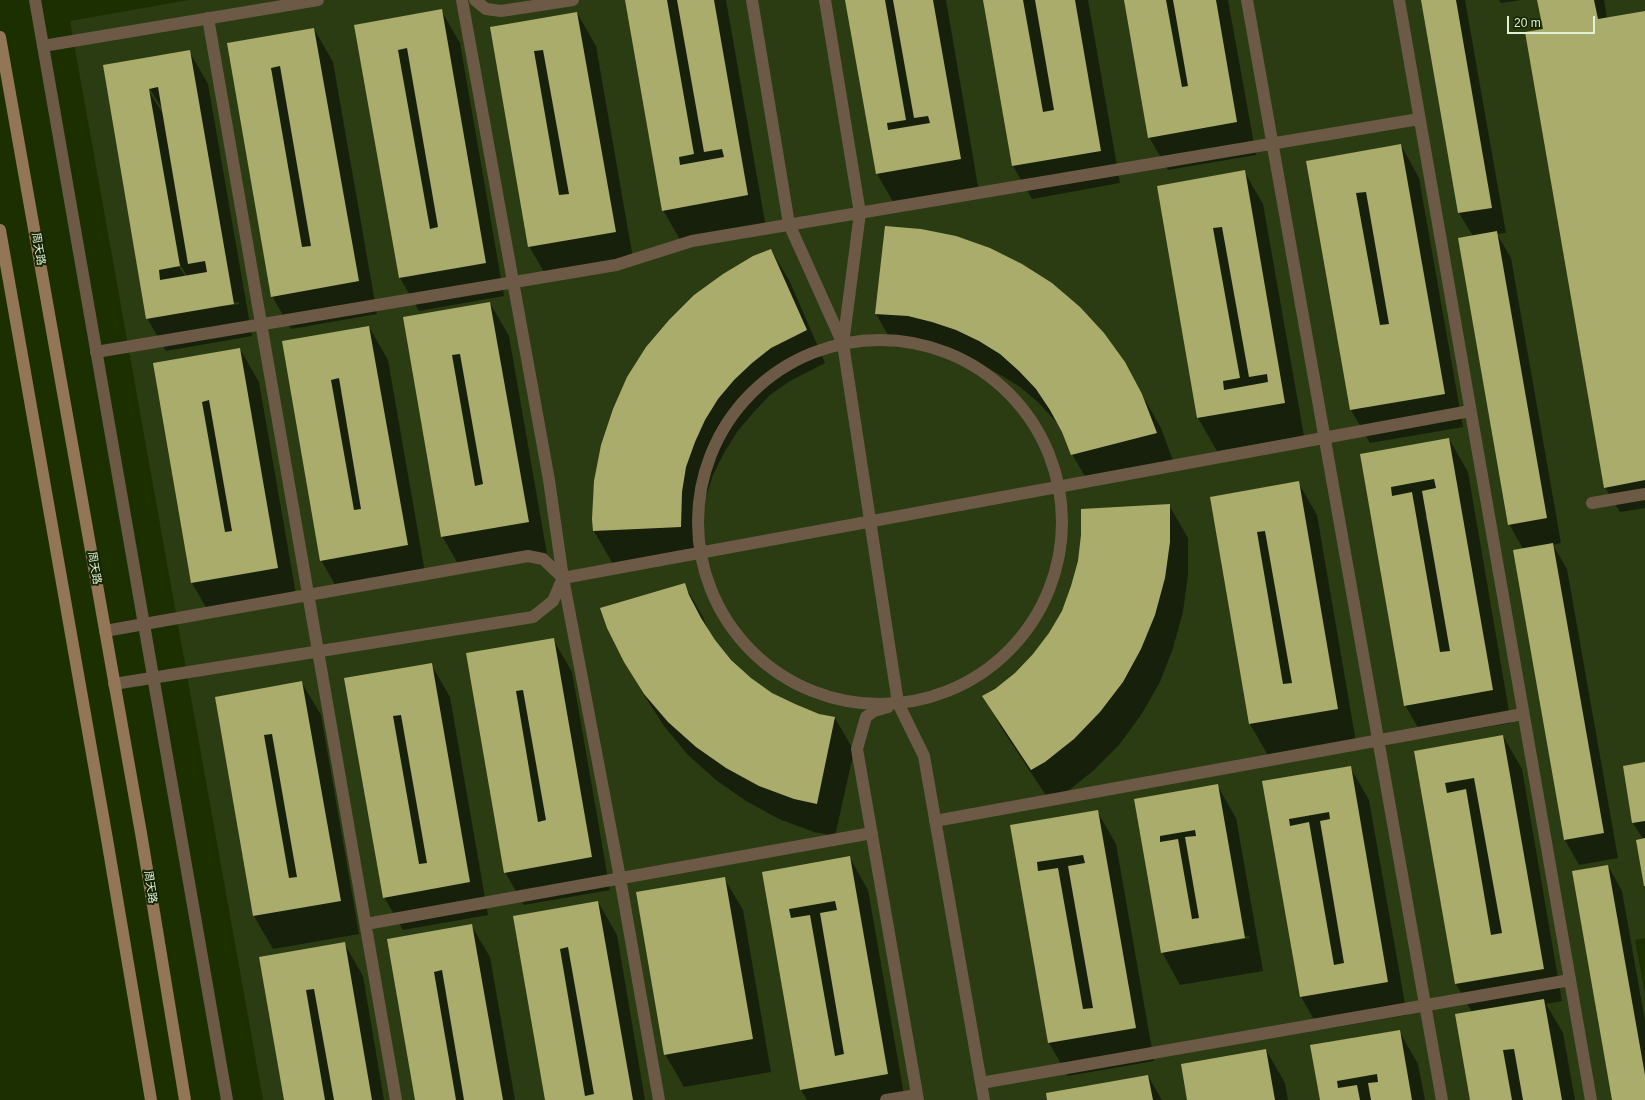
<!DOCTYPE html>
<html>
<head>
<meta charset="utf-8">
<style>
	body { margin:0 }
	#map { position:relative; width:1645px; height:1100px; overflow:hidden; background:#1c2f00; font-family:Arial,sans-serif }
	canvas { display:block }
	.scale { position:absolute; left:1507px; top:16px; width:88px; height:18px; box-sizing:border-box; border:2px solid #e2f0d6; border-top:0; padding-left:5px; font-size:12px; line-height:14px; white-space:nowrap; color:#e2f0d6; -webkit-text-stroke:3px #152402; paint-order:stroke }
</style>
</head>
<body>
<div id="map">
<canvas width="1645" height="1100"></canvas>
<div class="scale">20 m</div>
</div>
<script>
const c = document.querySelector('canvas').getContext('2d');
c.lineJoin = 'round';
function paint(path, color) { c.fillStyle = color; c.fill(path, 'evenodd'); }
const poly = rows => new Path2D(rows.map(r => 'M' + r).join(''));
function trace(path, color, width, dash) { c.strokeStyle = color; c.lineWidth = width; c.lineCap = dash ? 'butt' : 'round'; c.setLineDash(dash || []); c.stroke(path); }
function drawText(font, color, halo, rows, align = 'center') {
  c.font = font + ' Arial,"Noto Sans SC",sans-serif'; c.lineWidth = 4; c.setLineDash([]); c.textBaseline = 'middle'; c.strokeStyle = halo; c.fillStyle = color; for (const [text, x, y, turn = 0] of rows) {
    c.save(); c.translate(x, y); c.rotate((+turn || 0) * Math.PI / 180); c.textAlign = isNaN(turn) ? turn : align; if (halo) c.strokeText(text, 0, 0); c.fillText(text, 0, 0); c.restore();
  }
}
paint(poly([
	[189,0,1645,0,1645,938,1635,940,1645,994,1645,1100,263,1100,70,21]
]), '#2b3c13');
paint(poly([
	[626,0,726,0,766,228,682,243,663,210],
	[846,0,946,0,979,192,896,207,877,174],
	[984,0,1088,0,1120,183,1032,199,1013,166],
	[1125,0,1228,0,1256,155,1168,170,1149,137],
	[1422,0,1465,0,1506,233,1497,234,1511,258,1561,543,1553,545,1567,569,1618,858,1579,865,1565,840,1523,549,1509,524,1473,236,1459,213],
	[1499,0,1521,0,1501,3],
	[1539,0,1604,0,1607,18,1645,12,1645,508,1620,512,1605,487,1544,30],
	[441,10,460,43,504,296,419,311,400,278,356,25],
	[577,13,596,46,634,264,548,279,529,246,491,28],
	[314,29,333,62,377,314,291,329,272,296,228,44],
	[189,51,208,84,252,336,166,351,147,318,104,66],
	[150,89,163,110,163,114,148,90],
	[178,261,187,276,185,276,176,262],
	[239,302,239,304,225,306,225,304],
	[1401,145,1419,178,1463,427,1370,443,1351,410,1308,161],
	[1244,171,1263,204,1304,436,1217,451,1198,418,1158,187],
	[886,227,1124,363,1161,428,1175,466,1091,487,1072,454,1064,433,1056,422,1039,403,1020,387,999,374,976,362,952,354,928,349,895,347,876,314],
	[771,250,790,282,825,363,790,381,770,395,753,413,737,432,724,453,713,475,705,500,700,526,699,559,613,564,594,531],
	[490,303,509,336,547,554,461,569,442,536,404,318],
	[369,327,388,360,426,578,340,593,321,560,283,342],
	[240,349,259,382,297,600,211,616,192,583,154,364],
	[1449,439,1468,472,1511,723,1424,738,1405,705,1361,455],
	[1428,516,1428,523,1425,517],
	[1298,482,1317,515,1356,742,1269,757,1250,724,1211,498],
	[1169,505,1188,538,1188,575,1183,612,1173,648,1160,682,1141,715,1119,745,1093,771,1064,794,1051,803,1002,729,984,697,995,690,1016,673],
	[684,584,703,617,711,637,731,661,750,678,772,693,795,705,819,715,835,718,854,751,835,836,814,832,779,819,746,801,716,780,688,755,664,726,644,695,625,662],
	[553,639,572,672,610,890,524,905,505,872,467,654],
	[431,664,450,697,488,915,403,930,384,897,346,679],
	[302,683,321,715,359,934,273,949,254,916,216,697],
	[1503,736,1522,769,1562,1001,1546,1004,1563,1033,1575,1100,1471,1100,1472,1012,1456,984,1415,751],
	[1645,763,1645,885,1643,839,1633,823],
	[1350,767,1369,800,1407,1015,1320,1030,1301,997,1264,782],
	[1217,785,1236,818,1263,971,1180,985,1162,952,1135,800],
	[1249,936,1250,938,1216,944,1216,942],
	[1097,811,1116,844,1154,1061,1068,1076,1049,1043,1011,826],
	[850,858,868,890,905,1100,807,1100,801,1090,763,873],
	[1608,866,1622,891,1645,1021,1645,1100,1613,1100],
	[724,878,743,910,771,1072,684,1087,665,1054],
	[598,902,617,935,645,1100,546,1100,514,917],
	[471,925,490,957,515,1100,416,1100,388,939],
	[344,943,363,976,384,1100,285,1100,261,958],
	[1399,1031,1418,1064,1425,1100,1321,1100,1312,1046],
	[1266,1050,1285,1083,1288,1100,1188,1100],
	[1148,1076,1162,1100,1048,1100]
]), '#0007');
paint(poly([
	[625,0,667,0,694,154,679,157,680,165,724,157,722,149,704,152,677,0,714,0,748,195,662,211],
	[845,0,885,0,906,120,887,123,888,130,930,123,928,116,914,118,893,0,933,0,961,159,876,174],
	[983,0,1023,0,1043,112,1054,110,1035,0,1075,0,1101,151,1012,166],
	[1124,0,1166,0,1182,87,1188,86,1173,0,1216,0,1237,122,1148,138],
	[1421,0,1456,0,1492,208,1458,213],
	[1537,0,1594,0,1598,19,1645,11,1645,480,1604,488,1525,32,1543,29],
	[442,9,486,263,399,278,354,25],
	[407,48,438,227,430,229,398,50],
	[577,12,616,232,528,247,490,27],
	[543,50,569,194,559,195,534,51],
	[314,28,359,281,271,297,227,43],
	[280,66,311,246,302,247,271,68],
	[190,50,234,304,146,319,103,65],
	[158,87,188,264,205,261,207,272,160,280,159,270,180,266,149,89],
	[1401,144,1445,394,1350,410,1306,161],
	[1366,192,1389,324,1380,325,1356,193],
	[1245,170,1285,403,1197,418,1157,186],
	[1222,227,1249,377,1267,374,1268,382,1224,390,1223,381,1240,378,1213,228],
	[885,226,921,229,956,236,990,248,1022,264,1052,283,1080,307,1104,333,1125,362,1142,394,1157,433,1071,455,1062,432,1050,410,1036,389,1019,371,1000,354,979,341,956,330,932,322,908,316,875,314],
	[1497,231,1547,518,1508,525,1458,238],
	[771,249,807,330,771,348,752,363,734,380,718,399,705,420,695,442,686,467,682,492,681,527,593,531,592,519,594,481,601,445,613,409,627,377,646,347,669,320,694,295,723,274,753,256],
	[490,302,529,522,441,537,403,317],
	[460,354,483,484,475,486,452,355],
	[369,326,408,545,320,561,282,341],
	[339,378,361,509,354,510,331,380],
	[240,348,278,568,191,583,153,363],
	[209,400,232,531,225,532,202,402],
	[1449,438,1493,690,1404,706,1360,454],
	[1434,479,1436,488,1422,491,1450,651,1440,652,1412,492,1392,496,1391,487],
	[1299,481,1338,709,1249,724,1210,497],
	[1265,531,1292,683,1283,684,1257,532],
	[1170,504,1170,542,1165,578,1155,615,1141,649,1123,682,1100,712,1074,739,1045,762,1031,770,982,696,995,689,1015,673,1033,654,1049,633,1062,611,1071,586,1078,561,1081,535,1081,509],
	[1553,543,1604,833,1564,840,1513,550],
	[685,583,689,595,701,618,715,640,731,660,751,678,772,693,795,704,819,714,835,717,817,804,794,799,759,786,726,768,696,747,668,722,644,694,624,662,607,628,600,608],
	[554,638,592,857,504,873,466,653],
	[523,690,546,820,538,822,516,691],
	[432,663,470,882,383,898,344,678],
	[401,715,427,863,419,864,393,716],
	[302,681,341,901,253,916,215,697],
	[272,734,297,877,289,878,264,735],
	[1503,735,1544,969,1455,984,1414,751],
	[1474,778,1502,933,1491,935,1466,789,1447,793,1445,783],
	[1645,762,1645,821,1632,823,1623,766],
	[1351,766,1388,982,1300,997,1262,781],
	[1329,812,1330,819,1320,821,1344,963,1334,965,1309,822,1290,826,1289,819],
	[1218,784,1245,938,1161,953,1134,799],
	[1195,830,1196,836,1185,837,1199,918,1192,919,1178,839,1160,842,1160,836],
	[1098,810,1136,1028,1048,1043,1010,825],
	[1083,855,1085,863,1068,866,1093,1008,1083,1009,1058,868,1038,871,1037,862],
	[1645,838,1645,886,1644,886,1636,840],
	[850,856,888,1074,800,1090,762,872],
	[835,901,837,910,820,913,844,1054,835,1056,810,915,791,918,789,909],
	[1608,865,1645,1075,1645,1100,1612,1100,1572,871],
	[725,877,753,1039,664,1055,636,892],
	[598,901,633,1100,545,1100,513,916],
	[568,947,594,1094,585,1096,560,949],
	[472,924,503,1100,464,1100,442,970,434,972,456,1100,415,1100,387,939],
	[345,942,372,1100,334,1100,314,989,306,990,325,1100,284,1100,259,957],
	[1544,999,1562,1100,1523,1100,1514,1049,1503,1050,1512,1100,1470,1100,1455,1014],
	[1400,1030,1412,1100,1371,1100,1368,1083,1378,1082,1377,1074,1337,1081,1338,1088,1357,1085,1360,1100,1320,1100,1310,1045],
	[1266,1049,1275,1100,1187,1100,1181,1064],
	[1148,1075,1153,1100,1047,1100,1046,1093]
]), '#aaac6c');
trace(poly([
	[462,0,549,480,563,578,620,878,659,1100],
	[475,0,486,9,501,11,573,0],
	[752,0,789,224,843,344,898,703,924,756,984,1100],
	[825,0,860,213,843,344],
	[1247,0,1442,1100],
	[1399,0,1591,1100],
	[208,18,396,1100],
	[43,46,318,0],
	'698 522a182 182 0 1 1 364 0a182 182 0 1 1-364 0Z',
	[96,352,616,265,692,241,1419,119],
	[1592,503,1645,494],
	[105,631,528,556,543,559,563,578,1470,411],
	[114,684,533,617,553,601,563,578],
	[888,707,874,711,866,717,857,749,918,1100],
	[935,821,1523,714],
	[366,924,872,833],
	[981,1083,1570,980],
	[886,1100,917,1095]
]), '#6c5a46', 12);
trace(poly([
	[35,0,227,1100]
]), '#6c5a46', 12);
trace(poly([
	[0,37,141,833,185,1100],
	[0,230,107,839,151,1100]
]), '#927656', 12);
drawText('11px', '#e2f0d6', '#152402', [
	["周天路",38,249,80],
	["周天路",94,568,80],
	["周天路",150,887,81]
]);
</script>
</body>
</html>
